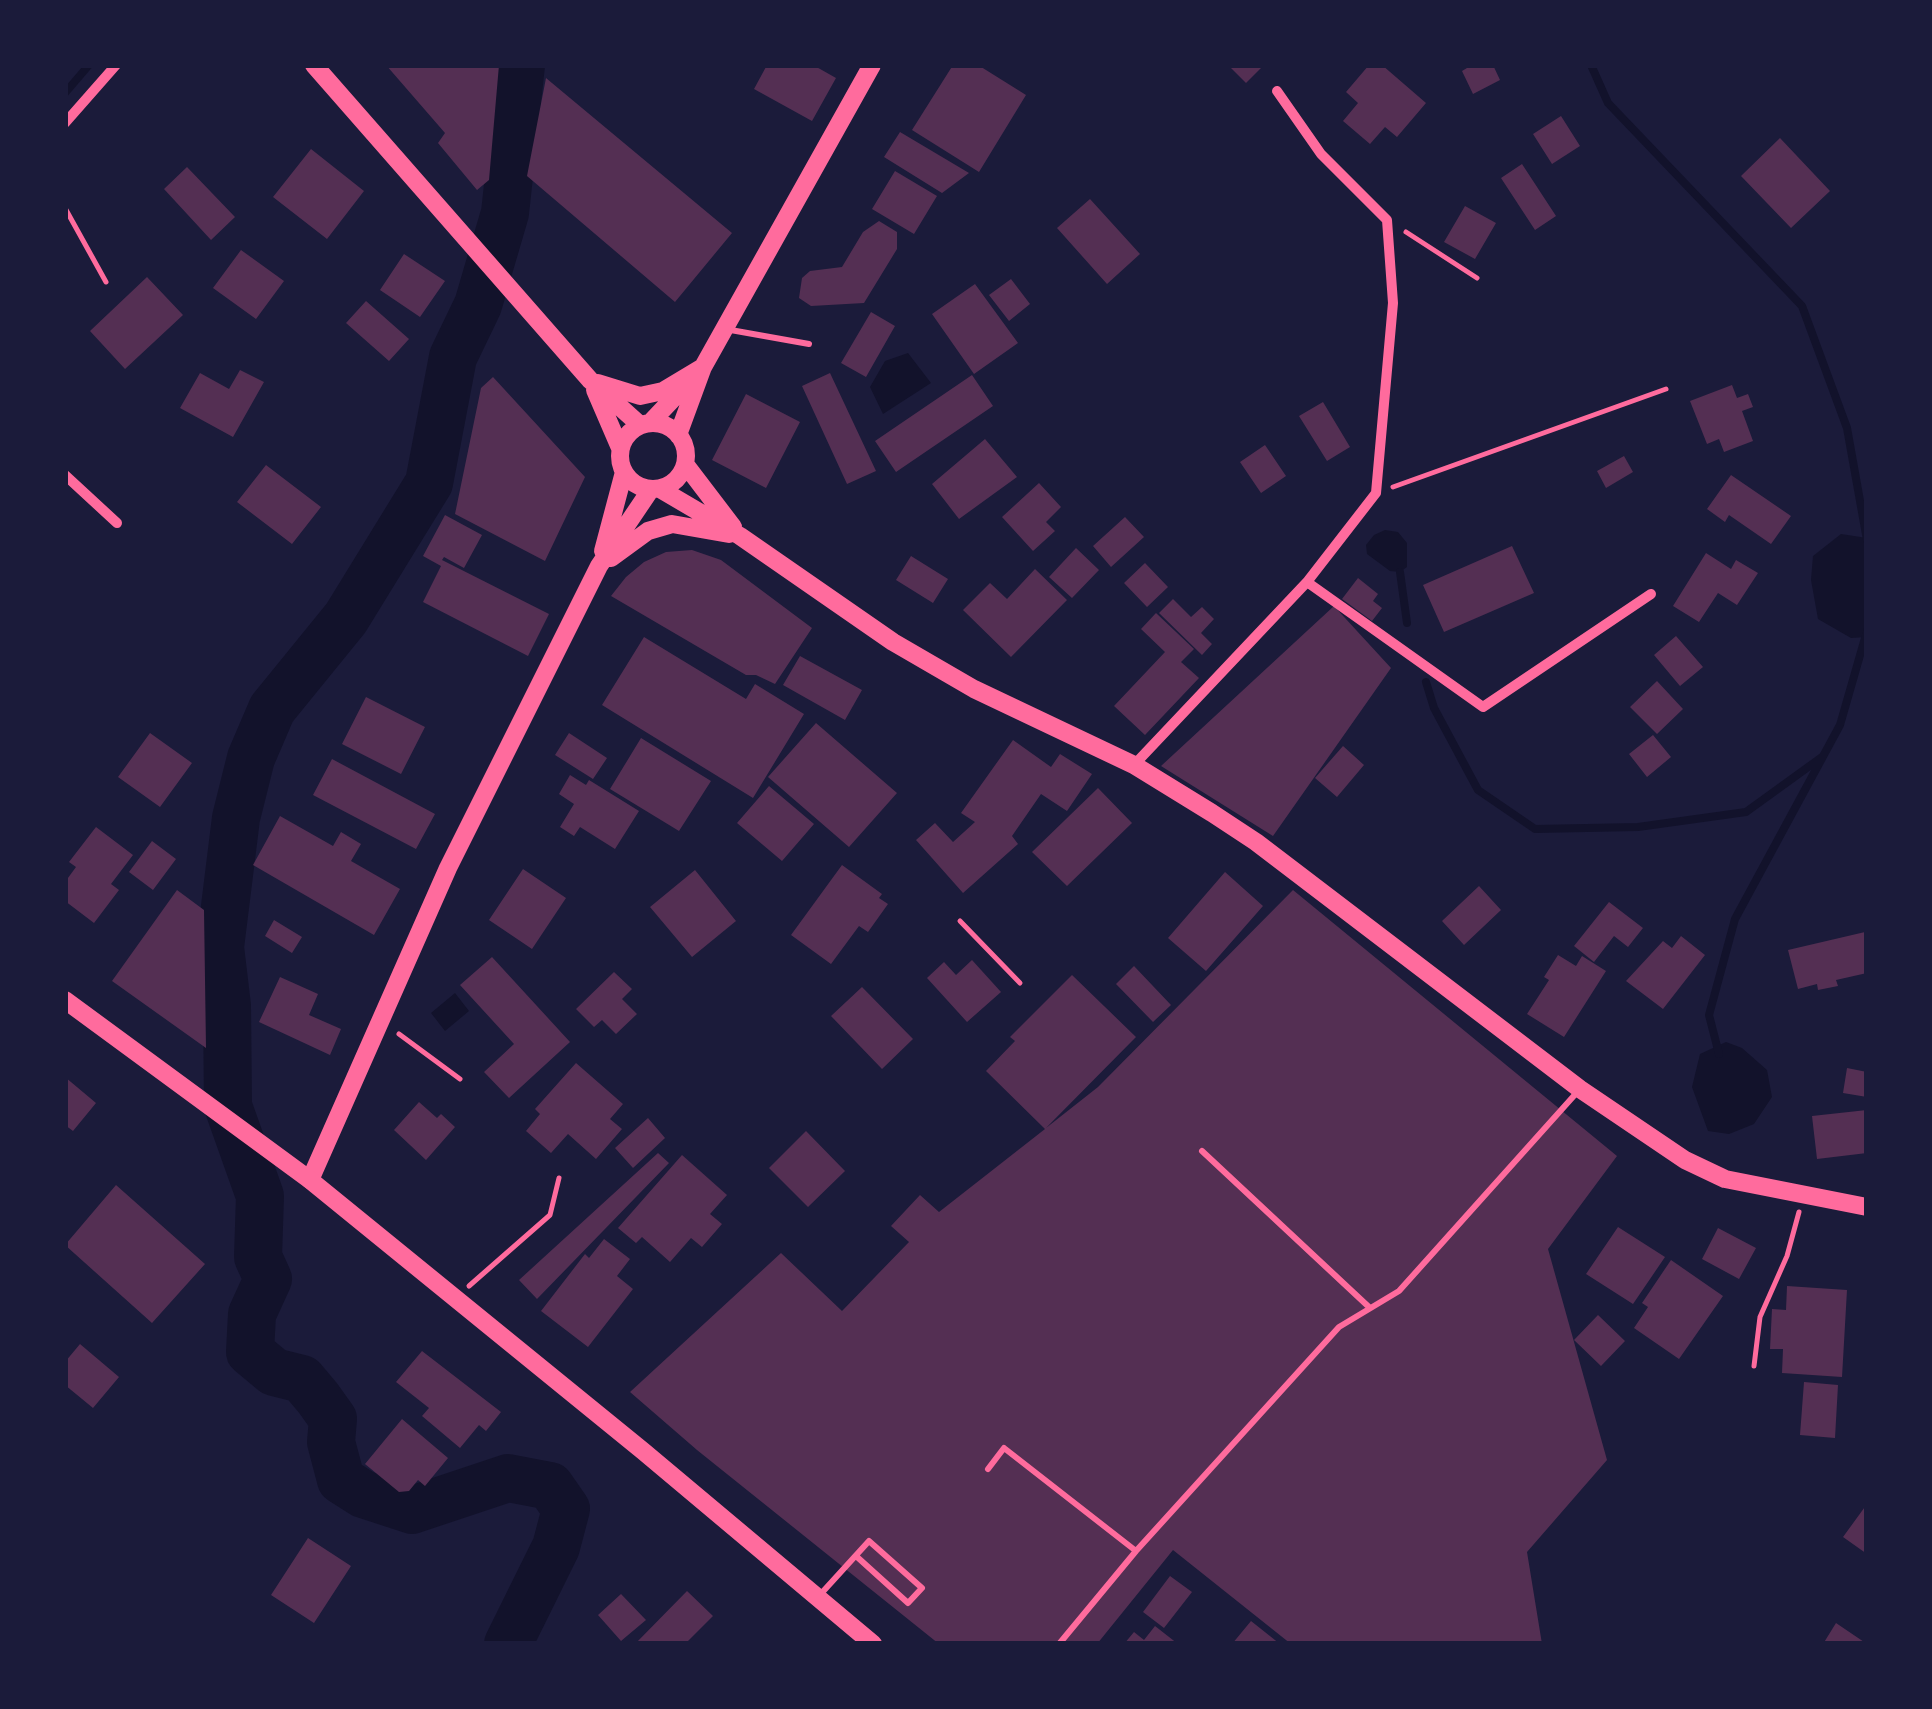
<!DOCTYPE html>
<html>
<head>
<meta charset="utf-8">
<style>
	body { margin:0 }
	#map { position:relative; width:1932px; height:1709px; overflow:hidden; background:#1b1b3a; font-family:Inter,sans-serif }
	canvas { display:block }
	.frame { position:absolute; inset:0; border:68px solid #1b1b3a; pointer-events:none }
</style>
</head>
<body>
<div id="map">
<canvas width="1932" height="1709"></canvas>
<div class="frame"></div>
</div>
<script>
const c = document.querySelector('canvas').getContext('2d');
c.lineJoin = 'round';
function paint(path, color) { c.fillStyle = color; c.fill(path, 'evenodd'); }
const poly = rows => new Path2D(rows.map(r => 'M' + r).join(''));
function trace(path, color, width, dash) { c.strokeStyle = color; c.lineWidth = width; c.lineCap = dash ? 'butt' : 'round'; c.setLineDash(dash || []); c.stroke(path); }
paint(poly([
	[908,353,931,383,883,414,870,387,885,361],
	[1385,530,1398,532,1407,543,1407,567,1400,572,1390,571,1367,554,1366,545,1374,535],
	[1841,534,1867,538,1867,637,1851,638,1818,619,1811,580,1813,556],
	[455,993,469,1011,445,1031,431,1013],
	[1726,1042,1742,1048,1767,1070,1772,1097,1754,1124,1729,1134,1708,1131,1692,1087,1700,1054]
]), '#12122b');
trace(poly([
	[1591,65,1608,103,1802,306,1847,428,1867,540],
	[65,93,89,65],
	[1400,572,1407,623],
	[1426,682,1434,708,1478,790,1535,829,1638,827,1746,812,1822,757],
	[1719,1054,1709,1015,1735,919,1840,725,1867,631]
]), '#12122b', 8);
trace(poly([
	[508,1644,556,1547,566,1509,550,1486,508,1478,412,1510,363,1494,341,1480,331,1442,333,1419,318,1398,302,1379,274,1372,250,1352,252,1314,268,1279,258,1257,260,1196,228,1106,227,1006,220,947,236,818,251,758,272,709,346,618,429,483,453,357,478,305,505,213,521,65]
]), '#12122b', 48);
paint(poly([
	[386,65,499,65,489,180,477,190,438,143,445,133],
	[767,65,813,65,836,78,812,121,754,89],
	[953,65,978,65,1026,95,979,172,912,130],
	[1228,65,1264,65,1246,83],
	[1369,65,1382,65,1426,103,1397,137,1385,127,1370,144,1343,121,1358,103,1346,92],
	[1466,65,1493,65,1500,80,1473,94,1462,71,1467,68],
	[546,78,732,233,675,302,527,176],
	[1561,116,1580,146,1552,164,1533,134],
	[900,132,969,173,942,193,884,157],
	[1780,138,1830,191,1791,228,1741,176],
	[311,149,364,191,327,239,273,197],
	[1522,164,1556,216,1535,230,1501,178],
	[187,167,235,217,211,240,164,189],
	[895,171,937,196,914,234,872,209],
	[1090,199,1140,254,1107,284,1057,228],
	[1465,206,1496,223,1475,259,1444,242],
	[879,221,897,232,897,249,864,303,811,306,799,298,802,278,810,271,842,267,863,232],
	[241,250,284,281,256,319,213,288],
	[404,254,445,281,420,317,380,290],
	[147,277,183,315,125,369,90,331],
	[1011,279,1030,304,1009,321,989,295],
	[975,284,1018,343,974,374,932,314],
	[366,301,409,339,389,361,346,323],
	[871,312,895,326,866,377,841,363],
	[240,370,264,382,233,437,180,408,200,373,229,389],
	[830,373,876,471,847,484,802,386],
	[972,375,993,406,896,472,875,441],
	[493,377,585,477,545,561,455,514,481,388],
	[1732,385,1737,398,1748,394,1753,407,1742,411,1753,441,1724,452,1719,439,1707,444,1690,401],
	[746,394,800,422,766,488,712,460],
	[1323,402,1350,447,1327,461,1299,416],
	[985,439,1017,477,959,519,932,484],
	[1265,445,1286,476,1261,493,1240,462],
	[1624,456,1633,472,1606,488,1597,471],
	[266,465,321,507,292,544,237,502],
	[1731,475,1791,516,1771,544,1729,515,1725,522,1707,509],
	[1039,483,1061,507,1046,522,1055,531,1033,551,1002,517],
	[445,515,482,535,464,568,444,557,442,560,549,614,528,656,423,602,441,566,423,556],
	[1125,517,1144,537,1111,567,1093,546],
	[1512,546,1534,593,1444,632,1423,585],
	[1076,548,1099,570,1072,598,1049,577],
	[692,550,721,560,812,628,775,684,756,675,746,675,611,596,626,577,644,562,666,552],
	[1706,553,1731,569,1736,560,1758,573,1737,605,1718,593,1699,622,1673,606],
	[911,556,948,579,933,603,896,580],
	[1145,563,1168,587,1147,607,1124,583],
	[1035,569,1067,600,1011,657,963,610,990,583,1007,599],
	[1358,578,1378,594,1373,601,1382,608,1372,621,1342,599],
	[1173,599,1191,617,1202,607,1214,619,1201,633,1212,644,1202,655,1159,613],
	[1334,606,1391,668,1273,836,1161,766],
	[1156,613,1194,649,1181,662,1199,678,1145,735,1114,706,1165,652,1141,629],
	[1676,636,1703,667,1680,686,1654,655],
	[644,637,746,699,755,684,804,714,753,798,602,705],
	[800,656,862,690,845,720,783,685],
	[1657,681,1683,709,1657,734,1630,707],
	[366,697,425,727,401,774,342,744],
	[816,723,897,793,849,847,768,777],
	[150,733,192,763,160,807,118,777],
	[569,733,607,758,593,779,555,755],
	[1653,735,1671,757,1647,777,1629,754],
	[641,738,711,781,679,831,610,789],
	[1013,740,1051,767,1060,754,1092,774,1067,811,1041,794,1012,836,1018,844,963,893,916,840,935,823,953,842,975,822,961,813],
	[1343,746,1364,765,1337,797,1315,778],
	[332,759,435,814,416,849,313,795],
	[570,775,586,785,589,780,639,811,615,849,580,827,574,836,560,827,574,804,559,794],
	[769,786,814,824,782,861,737,823],
	[1098,788,1132,823,1067,886,1032,852],
	[280,816,333,846,341,832,361,844,351,861,400,889,374,935,253,865],
	[96,827,133,855,111,884,119,890,94,923,65,901,65,882,76,867,69,862],
	[152,841,176,859,153,890,129,872],
	[842,865,882,894,879,898,888,904,868,932,859,926,831,964,791,935],
	[523,869,566,898,532,949,489,920],
	[695,870,736,921,692,957,650,907],
	[1225,872,1263,906,1206,971,1168,938],
	[1479,886,1501,910,1464,945,1442,921],
	[177,890,204,910,206,1048,112,981],
	[1293,890,1617,1156,1548,1249,1607,1460,1527,1552,1542,1644,1291,1644,1173,1550,1097,1644,939,1644,697,1450,630,1392,781,1253,842,1311,909,1242,891,1226,920,1195,939,1212,1045,1129,986,1071,1015,1041,1010,1037,1072,975,1136,1037,1046,1128,1098,1087],
	[1609,902,1643,928,1628,947,1614,936,1594,962,1574,946],
	[274,920,302,937,292,953,265,936],
	[1865,932,1867,973,1836,980,1838,986,1818,990,1817,984,1798,989,1788,950],
	[1681,936,1705,955,1663,1009,1626,981,1663,941,1672,948],
	[1558,955,1576,966,1582,956,1606,971,1564,1037,1527,1014,1549,980,1544,977],
	[492,957,570,1042,509,1098,484,1072,514,1044,460,985],
	[972,960,1001,992,967,1022,927,978,944,962,956,975],
	[1134,966,1171,1005,1153,1022,1116,984],
	[614,972,632,989,622,999,637,1014,616,1034,602,1020,594,1027,576,1009],
	[280,977,318,994,309,1015,341,1029,330,1055,259,1022],
	[862,987,913,1039,882,1069,831,1016],
	[576,1063,623,1104,610,1119,622,1129,596,1159,568,1134,551,1153,526,1131,540,1114,535,1109],
	[1847,1068,1867,1072,1867,1097,1843,1093],
	[65,1077,96,1103,73,1131,65,1125],
	[419,1102,437,1118,441,1114,455,1127,426,1160,394,1130],
	[1867,1110,1867,1153,1817,1159,1812,1116],
	[648,1118,665,1138,633,1168,615,1148],
	[806,1131,845,1171,808,1207,769,1168],
	[658,1153,669,1163,537,1299,519,1280],
	[682,1155,727,1195,710,1214,722,1224,702,1247,691,1238,670,1262,642,1237,636,1243,618,1228],
	[116,1185,205,1264,152,1323,65,1245],
	[1618,1227,1665,1257,1633,1304,1586,1274],
	[1718,1228,1756,1248,1739,1279,1702,1259],
	[604,1239,630,1259,617,1276,633,1289,588,1347,541,1311,585,1254,589,1258],
	[1671,1260,1723,1296,1679,1359,1634,1328,1648,1307,1642,1303],
	[1787,1286,1847,1290,1842,1377,1782,1373,1783,1349,1770,1349,1772,1309,1786,1310],
	[1598,1315,1625,1341,1601,1366,1574,1340],
	[80,1344,119,1377,93,1408,65,1385,65,1362],
	[422,1351,501,1412,486,1431,479,1425,460,1448,422,1416,429,1408,396,1382],
	[1804,1382,1838,1385,1835,1438,1800,1435],
	[402,1419,448,1458,425,1486,418,1480,409,1491,399,1492,365,1464],
	[1867,1504,1867,1554,1843,1537],
	[308,1538,351,1566,314,1623,271,1595],
	[1170,1576,1192,1592,1164,1628,1143,1612],
	[687,1591,713,1616,685,1644,635,1644],
	[621,1594,646,1620,621,1641,598,1615],
	[1251,1621,1280,1644,1232,1644],
	[1836,1623,1867,1644,1823,1644],
	[1155,1626,1178,1644,1124,1644,1134,1632,1144,1640]
]), '#542f53');
trace(poly([
	[65,208,106,282],
	[1406,232,1477,278],
	[1393,487,1666,389],
	[960,921,1020,983],
	[399,1034,460,1079],
	[469,1286,550,1215,559,1178],
	[1754,1366,1760,1317,1787,1256,1799,1212]
]), '#ff6b9d', 5);
trace(poly([
	[725,329,809,344],
	[1202,1151,1370,1308],
	[988,1469,1004,1448,1136,1551],
	[818,1597,869,1541,922,1588,908,1603,856,1556],
	[1059,1644,1136,1551,1339,1327,1399,1291,1580,1089]
]), '#ff6b9d', 6);
trace(poly([
	[65,123,116,65],
	[65,475,117,523],
	[1307,582,1483,707,1651,594],
	[1134,765,1307,582,1376,493,1393,303,1387,220,1321,154,1277,91]
]), '#ff6b9d', 10);
trace(poly([
	[314,65,590,380,640,425],
	[598,383,640,396,663,391,703,367],
	[595,390,620,448],
	'620 456a33 33 0 1 1 66 0a33 33 0 1 1-66 0Z',
	[650,423,685,386],
	[678,435,703,367,872,65],
	[685,464,733,527],
	[660,489,740,536,893,642,974,689,1134,765,1212,813,1256,842,1580,1089,1685,1160,1725,1179,1867,1207],
	[603,551,624,472],
	[611,558,648,531,672,524,729,534],
	[310,1180,448,868,599,566,651,489]
]), '#ff6b9d', 18);
trace(poly([
	[65,1000,310,1180,643,1451,873,1644]
]), '#ff6b9d', 18);
</script>
</body>
</html>
